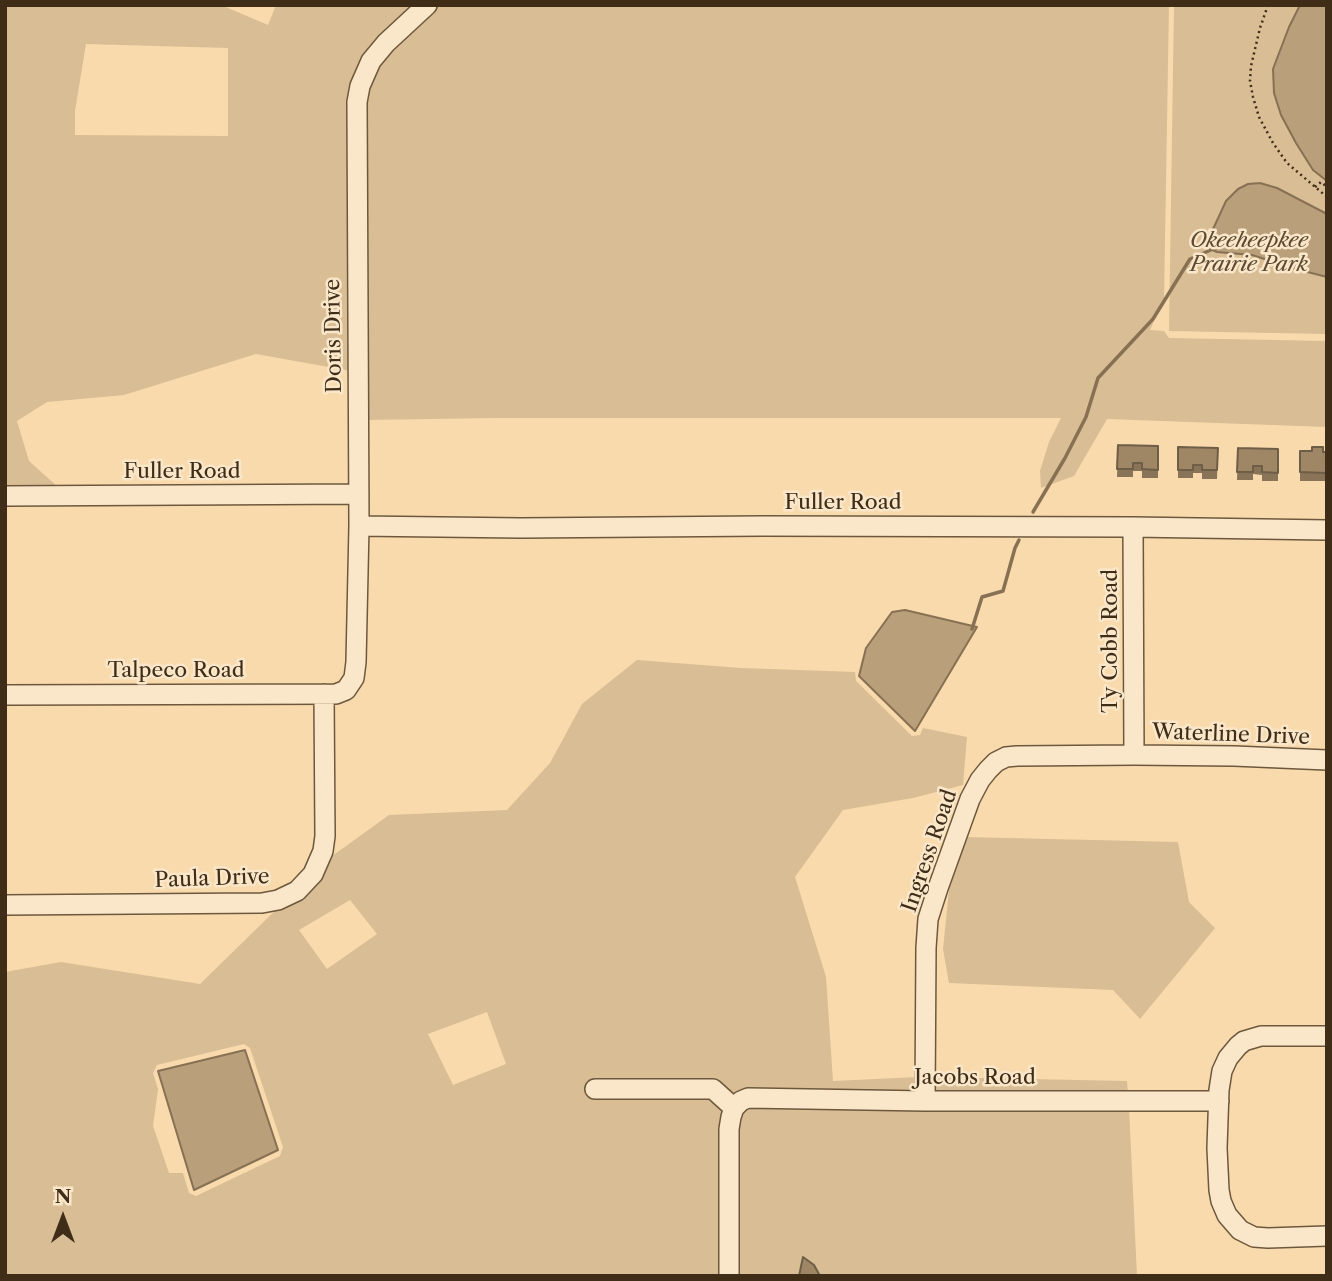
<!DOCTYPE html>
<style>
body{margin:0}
#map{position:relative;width:1332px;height:1281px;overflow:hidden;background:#f8daad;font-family:"Libre Caslon Text",serif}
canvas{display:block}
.frame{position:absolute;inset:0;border:7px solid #3f2d18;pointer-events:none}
.north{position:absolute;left:28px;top:1183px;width:70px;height:70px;-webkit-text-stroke:5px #fae7ca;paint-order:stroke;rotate:0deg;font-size:19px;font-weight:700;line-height:28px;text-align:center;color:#3f2d18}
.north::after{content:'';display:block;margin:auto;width:24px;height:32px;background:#3f2d18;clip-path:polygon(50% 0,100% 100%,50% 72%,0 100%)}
</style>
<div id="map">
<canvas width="1332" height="1281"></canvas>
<div class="frame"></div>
<div class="north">N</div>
</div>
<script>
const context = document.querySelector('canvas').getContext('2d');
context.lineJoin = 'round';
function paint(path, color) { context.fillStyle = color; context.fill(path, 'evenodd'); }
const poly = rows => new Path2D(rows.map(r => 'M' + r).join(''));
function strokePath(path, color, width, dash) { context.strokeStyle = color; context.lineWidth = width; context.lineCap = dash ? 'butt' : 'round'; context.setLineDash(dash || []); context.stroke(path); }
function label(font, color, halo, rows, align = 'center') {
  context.font = font + ' "Libre Caslon Text",serif'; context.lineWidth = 5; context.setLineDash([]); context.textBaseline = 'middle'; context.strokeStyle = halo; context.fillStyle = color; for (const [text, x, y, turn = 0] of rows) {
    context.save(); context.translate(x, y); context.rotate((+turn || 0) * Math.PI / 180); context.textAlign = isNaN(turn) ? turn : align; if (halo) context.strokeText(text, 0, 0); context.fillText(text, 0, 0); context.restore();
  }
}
const green = poly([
 [5,5,221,5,268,25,276,5,416,5,360,59,351,371,256,354,124,395,47,402,17,421,29,461,59,488,5,489],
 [86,44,228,48,228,136,75,135,75,111],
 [437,5,1169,5,1164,299,1150,330,1164,331,1169,338,1327,341,1327,427,1107,419,1074,476,1041,488,1040,471,1049,442,1061,418,497,418,364,420,364,103,371,74,390,48],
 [1174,5,1327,5,1327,334,1169,331],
 [637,660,741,668,855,672,856,681,912,736,920,735,923,728,967,737,963,785,913,798,843,810,795,877,826,977,833,1081,918,1077,913,1093,734,1098,589,1082,589,1097,711,1096,726,1110,722,1276,5,1276,5,972,61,962,200,984,328,859,389,815,507,810,550,763,582,704],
 [350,900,377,934,327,969,299,930],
 [487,1012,506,1064,453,1085,428,1034],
 [244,1044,250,1048,283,1147,280,1156,196,1196,189,1193,183,1173,169,1173,153,1126,158,1089,153,1073,157,1065],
 [964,837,1178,842,1189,902,1215,928,1140,1019,1113,990,949,983,943,949,951,871],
 [931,1077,1127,1081,1128,1093,931,1094],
 [744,1107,1129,1108,1137,1276,735,1276,735,1129]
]);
const water = poly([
 [1300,5,1327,5,1327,181,1313,170,1296,143,1281,115,1274,93,1273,69,1289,27,1300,5],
 [1260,183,1277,188,1327,214,1327,277,1292,268,1252,255,1217,252,1210,249,1208,240,1226,201,1238,189,1248,184,1260,183],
 [905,610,977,627,915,731,859,676,866,648,892,612,905,610],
 [245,1050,278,1150,194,1190,158,1071,245,1050]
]);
const stream = poly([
 [1033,512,1065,458,1086,417,1098,378,1153,319,1190,259,1213,249],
 [972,629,982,597,1003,591,1015,548,1019,540]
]);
const path = poly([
 [1268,5,1260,28,1251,66,1250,81,1253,97,1259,117,1273,143,1287,163,1327,197],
 [1315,187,1321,182,1327,187]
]);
const minor = poly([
 [5,496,359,494],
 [359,526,521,528,762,526,1133,527,1327,530],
 [1133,527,1134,755],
 [5,695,336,694,346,690,354,678,356,662,359,526,357,102,360,86,371,61,386,43,427,5],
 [5,905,262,903,278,900,297,891,313,874,323,851,325,836,324,694],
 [1327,1036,1261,1036,1244,1041,1238,1046,1228,1058,1222,1071,1219,1090,1217,1148,1219,1190,1221,1201,1227,1215,1240,1230,1254,1237,1268,1238,1327,1236],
 [595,1089,713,1089,734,1108],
 [925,1101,926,948,928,919,938,888,970,799,980,780,988,770,996,762,1006,757,1017,756,1134,755,1234,756,1327,760],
 [729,1276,729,1129,731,1117,734,1108,741,1101,748,1098,925,1101,1219,1101]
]);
const wall = poly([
 [1118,445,1158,446,1158,478,1142,478,1142,471,1133,471,1133,477,1117,477],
 [1178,447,1218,448,1217,479,1202,479,1202,473,1193,473,1193,478,1178,478],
 [1238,448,1278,449,1278,481,1262,481,1262,475,1253,474,1253,480,1237,480],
 [1300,451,1327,452,1327,481,1300,481]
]);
const building = poly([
 [1118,445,1158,446,1158,470,1142,469,1142,463,1133,463,1133,469,1117,469,1118,445],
 [1178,447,1218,448,1217,470,1202,470,1202,465,1193,465,1193,470,1178,470,1178,447],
 [1312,447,1323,447,1323,452,1327,452,1327,473,1300,472,1300,451,1312,451,1312,447],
 [1238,448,1278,449,1278,473,1262,472,1262,466,1253,466,1253,472,1237,472,1238,448],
 [803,1257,814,1265,820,1276,799,1276,803,1257]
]);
const parkNames = [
 ["Okeeheepkee",1249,241],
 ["Prairie Park",1249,265]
];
const streetNames = [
 ["Doris Drive",334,336,-91],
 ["Fuller Road",182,472],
 ["Fuller Road",843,503],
 ["Ty Cobb Road",1111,641,-90],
 ["Talpeco Road",176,671],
 ["Waterline Drive",1231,735,2],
 ["Ingress Road",930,851,-71],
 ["Paula Drive",212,879,-2],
 ["Jacobs Road",975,1078]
];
paint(green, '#d9bd94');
paint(water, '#b99f7a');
strokePath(water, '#887153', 2);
strokePath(stream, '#887153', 3.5);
strokePath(minor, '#6d583d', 22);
strokePath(path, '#3f2d18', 2.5, [2, 3.5]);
strokePath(minor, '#fae7ca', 19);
paint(wall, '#897457');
paint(building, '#9f8765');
strokePath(building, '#6f5e47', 2);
label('italic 21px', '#5e4a31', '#fae7ca', parkNames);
label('21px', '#3f2d18', '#fae7ca', streetNames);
</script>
